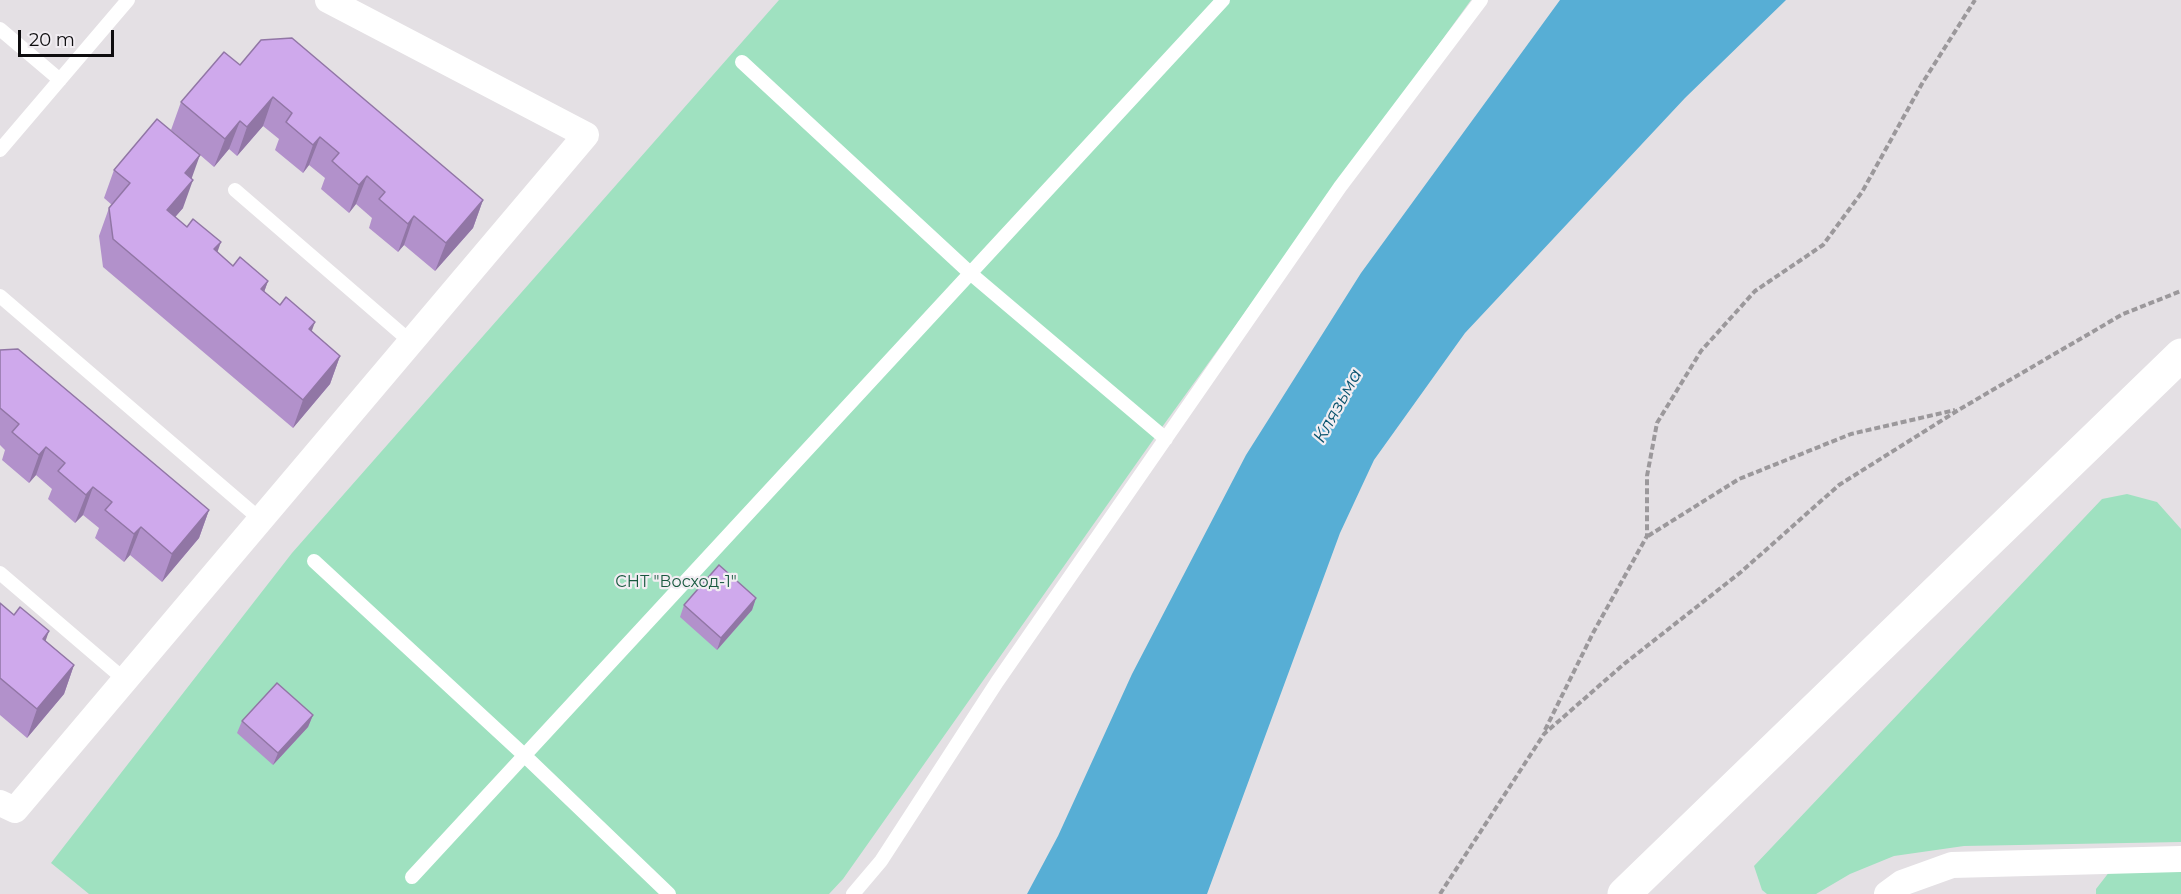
<!DOCTYPE html>
<meta charset="utf-8">
<style>
body{margin:0}
#map{position:relative;width:2181px;height:894px;overflow:hidden;background:#e4e0e4;font-family:Montserrat,sans-serif}
canvas{display:block}
.scale{position:absolute;left:18px;top:30px;width:96px;height:27px;box-sizing:border-box;border:3px solid #0e0d0f;border-top:0;padding-left:8px;font-size:18px;line-height:21px;white-space:nowrap;color:#0e0d0f;-webkit-text-stroke:4px #f1edf2;paint-order:stroke}
</style>
<div id="map">
<canvas width="2181" height="894"></canvas>
<div class="scale">20 m</div>
</div>
<script>
const context = document.querySelector('canvas').getContext('2d');
context.lineJoin = 'round';
function paint(path, color) { context.fillStyle = color; context.fill(path, 'evenodd'); }
const poly = rows => new Path2D(rows.map(r => 'M' + r).join(''));
function strokePath(path, color, width, dash) { context.strokeStyle = color; context.lineWidth = width; context.lineCap = dash ? 'butt' : 'round'; context.setLineDash(dash || []); context.stroke(path); }
function label(font, color, halo, rows, align = 'center') {
  context.font = font + ' Montserrat,sans-serif'; context.lineWidth = 4.5; context.setLineDash([]); context.textBaseline = 'middle'; context.strokeStyle = halo; context.fillStyle = color; for (const [text, x, y, turn = 0] of rows) {
    context.save(); context.translate(x, y); context.rotate((+turn || 0) * Math.PI / 180); context.textAlign = isNaN(turn) ? turn : align; if (halo) context.strokeText(text, 0, 0); context.fillText(text, 0, 0); context.restore();
  }
}
const green = poly([
 [779,0,1471,0,1165,423,843,879,829,894,89,894,51,863,292,553],
 [2127,494,2157,502,2181,529,2181,842,1964,846,1894,856,1850,874,1816,894,1767,894,1762,890,1754,866,2102,499],
 [2110,871,2181,871,2181,894,2096,894,2096,889]
]);
const water = poly([
 [1560,0,1786,0,1685,98,1465,333,1374,460,1340,533,1207,894,1027,894,1058,836,1132,674,1246,455,1361,273]
]);
const path = poly([
 [1648,536,1739,479,1851,434,1955,410],
 [1545,730,1593,633,1647,536,1647,476,1657,423,1701,351,1755,291,1823,245,1862,192,1923,82,1975,0],
 [1440,894,1544,734,1624,664,1741,572,1839,485,1960,409,2123,314,2181,291]
]);
const service = poly([
 [0,29,60,80],
 [742,62,970,273,1166,439],
 [0,150,128,0],
 [235,190,411,342],
 [0,296,261,520],
 [314,561,524,755,669,894],
 [0,573,125,680],
 [412,877,1223,0],
 [853,894,881,861,997,682,1340,187,1481,0]
]);
const minor = poly([
 [0,803,15,810,586,135,328,0],
 [1887,894,1902,883,1952,865,2181,859]
]);
const tertiary = poly([
 [1624,894,2181,355]
]);
const wall = poly([
 [240,65,483,200,473,228,435,271,404,245,398,252,369,228,372,218,356,204,349,213,321,189,325,178,309,165,303,173,275,150,279,139,263,126,237,156,229,149,214,167,171,130,181,102],
 [114,170,183,208,175,217,233,266,268,281,264,292,340,356,330,384,293,428,103,267,99,236,109,208,112,205,104,198],
 [0,350,209,510,199,538,162,582,130,555,124,562,95,538,99,528,83,515,75,523,48,499,52,489,36,475,29,483,2,460,5,450,0,445],
 [756,598,752,610,717,650,680,617,684,605],
 [0,603,74,665,64,694,27,738,0,715],
 [313,715,308,727,273,765,237,733,242,721]
]);
const shadedWall = poly([
 [273,97,263,126,237,156,247,127],
 [240,121,229,149,214,167,225,139],
 [320,137,309,165,303,173,313,145],
 [200,155,190,183,193,180,183,208,157,238,167,210,185,173],
 [367,176,356,204,349,213,359,185],
 [483,200,473,228,435,271,446,243],
 [414,216,404,245,398,252,408,224],
 [221,242,211,270,214,249],
 [268,281,258,309,261,289],
 [315,322,305,350,309,329],
 [340,356,330,384,293,428,303,400],
 [46,447,36,475,29,483,39,455],
 [93,487,83,515,75,523,86,495],
 [209,510,199,538,162,582,172,554],
 [141,527,130,555,124,562,134,534],
 [756,598,752,610,717,650,721,638],
 [49,631,39,660,43,639],
 [74,665,64,694,27,738,37,709],
 [313,715,308,727,273,765,278,753]
]);
const building = poly([
 [292,38,483,200,446,243,414,216,408,224,379,199,385,192,367,176,359,185,332,161,339,153,320,137,313,145,286,122,292,113,273,97,247,127,240,121,225,139,181,102,224,52,240,65,261,40,292,38],
 [157,119,200,155,185,173,193,180,167,210,187,227,193,219,221,242,214,249,233,266,240,257,268,281,261,289,280,305,286,297,315,322,309,329,340,356,303,400,113,239,109,208,130,183,114,170,157,119],
 [18,349,209,510,172,554,141,527,134,534,105,510,112,502,93,487,86,495,58,471,65,463,46,447,39,455,12,432,19,424,0,408,0,350,18,349],
 [719,565,756,598,721,638,684,605,719,565],
 [0,603,14,615,20,607,49,631,43,639,74,665,37,709,0,678,0,603],
 [277,683,313,715,278,753,242,721,277,683]
]);
const parkNames = [
 ["СНТ \"Восход-1\"",676,582]
];
const waterNames = [
 ["Клязьма",1338,406,-61]
];
paint(green, '#9fe1c0');
paint(water, '#57aed5');
strokePath(path, '#9b989b', 4, [6, 3]);
strokePath(service, '#fff', 14);
strokePath(minor, '#fff', 26);
strokePath(tertiary, '#fff', 33);
paint(wall, '#b291cb');
paint(shadedWall, '#9176a5');
paint(building, '#cfa9ec');
strokePath(building, '#9176a5', 1.5);
label('16px', '#18593f', '#f1edf2', parkNames);
label('italic 18px', '#0a536e', '#f1edf2', waterNames);
</script>
